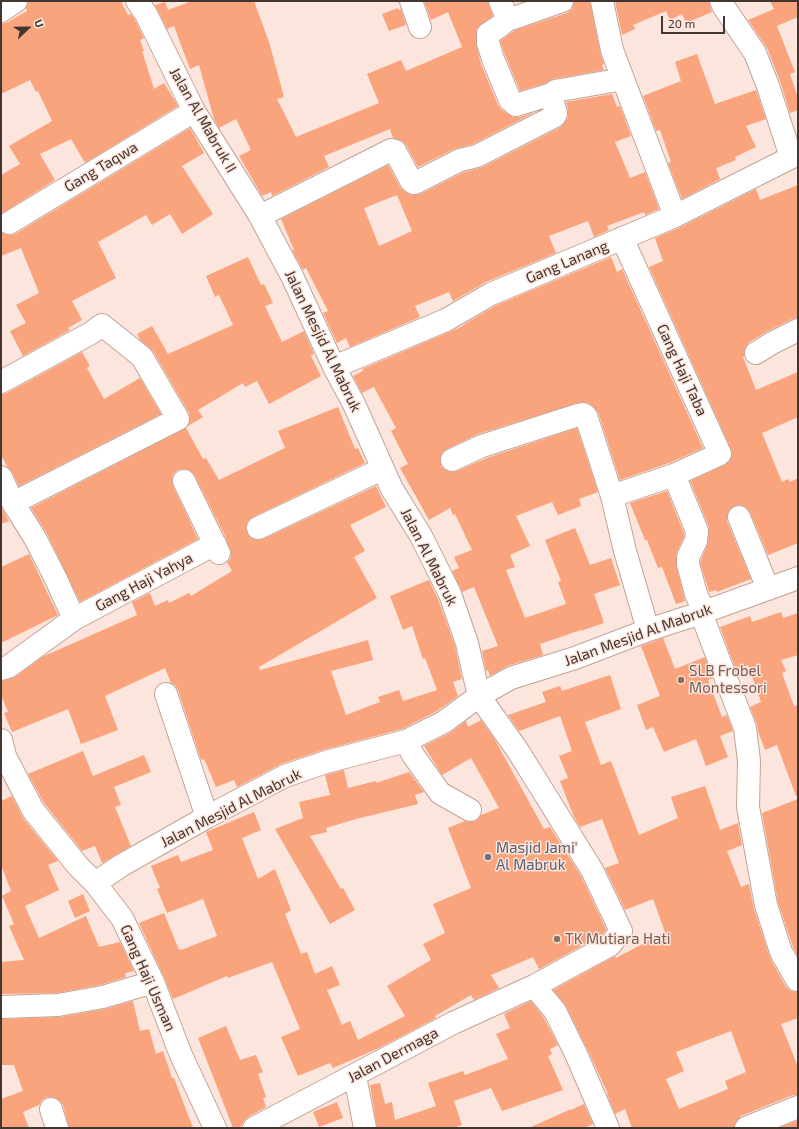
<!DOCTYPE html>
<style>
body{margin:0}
#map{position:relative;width:799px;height:1129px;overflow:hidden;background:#fbe5dc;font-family:"Exo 2",sans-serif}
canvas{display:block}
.frame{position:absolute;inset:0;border:2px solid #43352f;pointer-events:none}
.north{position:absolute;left:8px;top:8px;width:40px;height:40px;-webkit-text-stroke:3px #fbe5dc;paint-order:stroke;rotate:68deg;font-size:11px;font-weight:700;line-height:16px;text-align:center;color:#43352f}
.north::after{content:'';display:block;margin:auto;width:14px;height:18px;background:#43352f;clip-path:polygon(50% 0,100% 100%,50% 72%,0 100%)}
.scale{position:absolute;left:661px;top:16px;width:64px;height:18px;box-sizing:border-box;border:2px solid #43352f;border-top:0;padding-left:5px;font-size:12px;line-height:14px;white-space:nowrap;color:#43352f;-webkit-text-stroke:3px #fbe5dc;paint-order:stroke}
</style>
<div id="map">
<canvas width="799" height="1129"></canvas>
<div class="frame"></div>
<div class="north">U</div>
<div class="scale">20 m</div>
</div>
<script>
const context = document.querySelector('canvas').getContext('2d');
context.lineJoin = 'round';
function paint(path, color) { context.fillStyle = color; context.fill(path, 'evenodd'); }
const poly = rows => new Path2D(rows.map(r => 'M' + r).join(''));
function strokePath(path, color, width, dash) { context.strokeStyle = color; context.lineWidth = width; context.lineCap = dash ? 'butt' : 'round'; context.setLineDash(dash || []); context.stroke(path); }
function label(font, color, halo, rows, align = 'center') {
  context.font = font + ' "Exo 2",sans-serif'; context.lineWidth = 3; context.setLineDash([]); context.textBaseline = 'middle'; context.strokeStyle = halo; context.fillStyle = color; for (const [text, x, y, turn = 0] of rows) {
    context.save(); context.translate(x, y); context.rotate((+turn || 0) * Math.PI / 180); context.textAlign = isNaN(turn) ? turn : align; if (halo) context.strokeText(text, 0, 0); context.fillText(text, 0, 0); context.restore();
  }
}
const building = poly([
 [28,1,121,1,128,15,131,14,135,20,144,38,140,40,144,51,142,51,154,89,164,83,178,106,85,163,71,139,40,154,55,180,1,214,1,175,20,164,9,146,52,121,38,91,36,92,30,80,1,94,1,24,8,22,27,11,26,8],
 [192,1,254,1,269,42,284,97,277,99,296,137,379,103,367,74,401,60,406,71,462,47,448,12,431,20,424,1,488,1,493,16,477,28,476,34,476,43,481,64,498,105,502,110,513,117,520,117,535,112,473,144,454,149,418,167,406,145,402,141,393,138,390,129,324,156,329,167,272,196,271,192,262,196,239,156,251,150,236,119,219,128,214,119,199,65,190,69,174,26,167,29,155,5,165,2,168,10],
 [574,1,590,1,600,52,604,64,602,65,604,70,553,79,546,83,520,91,505,55,500,41,515,30,567,13,572,9],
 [615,1,709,1,712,12,686,23,682,14,670,20,666,11,633,25,635,29,622,35],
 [770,1,798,1,798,17,777,26,795,72,790,74,798,98,798,110,790,113,780,81,767,48,748,20,774,9],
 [398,8,399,10,401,9,406,25,389,31,382,14],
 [697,54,715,104,756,90,766,119,746,126,756,147,735,157,736,160,716,168,720,179,682,199,668,163,671,162,660,130,656,131,643,96,681,81,675,62],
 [612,94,617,107,620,106,631,136,615,142,630,178,645,172,659,209,645,215,644,212,607,226,609,230,594,237,588,221,549,236,556,253,486,282,453,301,449,292,415,306,420,317,350,347,346,338,337,343,323,313,328,311,306,268,303,270,292,250,294,250,281,219,388,165,400,187,404,191,412,195,421,194,464,172,483,167,561,127,568,117,568,109,566,102],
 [397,195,412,231,379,246,364,208],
 [190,128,204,153,182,166,213,214,182,234,170,214,152,225,146,215,98,242,116,278,72,301,82,320,68,328,70,330,23,356,10,331,26,323,16,305,39,293,21,248,1,256,1,232,9,235,15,234],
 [798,185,798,318,792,319,766,332,749,342,745,348,744,353,744,356,743,357,756,390,798,372,798,417,762,433,782,482,788,479,790,482,798,478,798,543,768,555,750,512,746,507,741,505,734,506,729,510,727,516,727,521,751,579,717,592,716,590,709,592,700,562,708,543,709,527,690,481,725,465,730,461,732,455,731,449,649,267,663,261,655,238,681,227,756,189,760,200],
 [248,257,261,285,264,284,273,303,265,306,282,342,304,331,314,354,311,356,321,376,269,404,257,381,245,387,243,383,198,410,203,417,188,426,190,420,189,413,153,351,140,340,137,334,152,326,168,354,233,325,219,295,215,297,206,276],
 [611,257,617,272,622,269,703,448,669,463,620,480,598,412,590,404,581,402,478,434,447,449,442,453,440,459,441,466,445,470,451,472,457,471,487,458,577,428,598,492,579,499,581,506,558,515,552,502,516,516,530,546,510,555,515,567,506,570,525,618,566,604,558,582,561,581,545,540,575,528,590,565,611,558,620,585,594,594,604,623,581,631,581,630,540,644,543,655,507,666,490,676,488,670,486,671,482,651,498,646,474,587,462,592,452,571,459,568,454,557,472,550,455,514,453,515,450,508,429,520,400,468,408,464,391,431,396,428,374,387,362,393,353,376,363,371,362,369,463,326,463,325,497,305],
 [82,352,90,366,87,368,104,399,140,378,161,414,19,486,12,472,7,466,1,455,1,394,7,393],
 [338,407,355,449,358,448,365,463,253,517,248,521,246,527,247,533,251,538,257,540,263,539,376,486,386,507,350,525,365,551,354,557,377,598,259,667,260,670,368,640,373,660,331,671,346,715,380,702,378,697,399,690,403,701,437,690,425,658,423,659,412,626,403,630,390,596,429,580,438,599,455,646,462,679,453,682,458,696,437,711,402,729,323,750,281,764,237,787,234,780,216,787,204,759,201,760,178,690,175,685,171,683,165,668,105,696,118,730,81,744,68,709,12,732,4,713,8,712,1,695,1,681,15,677,42,657,137,615,132,602,150,593,155,606,168,600,169,603,189,593,191,596,232,571,227,562,230,560,231,554,226,538,195,476,191,471,185,469,178,470,173,474,172,480,173,486,198,539,80,602,46,532,31,508,186,428,203,459,206,458,219,480,285,448,278,431],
 [667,491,684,533,684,537,677,552,676,564,685,601,676,604,662,567,658,568,647,540,645,540,630,503],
 [1,507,9,521,1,524],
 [29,554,58,615,1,643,1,567],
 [781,612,783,618,798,613,798,655,781,660,786,671,782,673,794,706,798,705,798,796,796,796,777,745,765,750,758,731,757,724,750,707,761,702,748,665,736,670,720,627,750,616,752,622],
 [663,638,675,669,705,657,713,678,708,680,722,717,727,715,733,731,720,736,728,757,706,766,696,739,664,752,653,727,646,730,637,705,660,696,641,646],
 [610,675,621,709,585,722,601,765,611,761,639,835,678,818,671,797,705,786,720,830,738,823,742,845,727,851,741,887,749,884,754,909,770,958,786,987,791,991,798,992,798,1018,781,1024,798,1067,798,1095,793,1095,741,1116,736,1121,734,1128,632,1128,625,1109,615,1114,607,1094,608,1094,590,1055,566,1006,553,990,615,956,616,958,665,932,653,899,625,910,605,868,619,863,602,819,580,827,574,817,560,781,568,778,559,756,572,751,560,716,519,731,508,715,546,702,542,692,560,686,562,691],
 [731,1031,746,1072,725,1081,728,1089,679,1109,666,1079,684,1071,676,1052],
 [481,720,495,740,544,829,550,827,581,876,605,927,606,930,602,935,539,969,533,957,491,975,499,988,474,1000,471,995,435,1016,436,1018,379,1048,333,1068,330,1063,298,1076,281,1037,300,1029,272,962,228,978,227,976,173,999,164,977,139,923,164,913,179,950,181,949,181,950,217,936,203,899,167,913,157,889,160,888,151,866,178,855,181,862,213,850,206,832,254,812,261,830,242,838,258,879,275,869,291,910,285,914,301,954,307,952,315,974,332,966,340,985,327,990,342,1025,350,1021,358,1040,405,1016,387,986,431,960,423,944,445,933,433,904,471,888,448,828,465,821,470,822,476,821,481,815,499,808,471,758,442,775,424,746,450,733,466,721,468,727],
 [83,751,93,776,144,755,151,772,114,787,121,805,115,807,131,846,102,863,95,846,82,851,44,803,28,774],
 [344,770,348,788,376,781,376,783,409,772,424,792,415,795,418,804,356,819,326,828,327,832,310,836,341,889,343,888,355,910,330,924,275,829,303,818,299,802,330,795,325,775],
 [12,796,23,818,58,861,48,865,59,890,25,906,39,938,86,916,99,947,120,942,134,971,125,973,126,977,100,985,57,993,1,994,1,962,24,960,9,926,14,924,2,896,11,891,1,865,1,801],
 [798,799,798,957,793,947,778,902,762,813],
 [83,894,90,911,75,918,68,901],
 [133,1001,140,1031,149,1029,156,1054,163,1051,172,1078,174,1078,193,1128,69,1128,63,1105,59,1100,53,1097,47,1097,42,1100,39,1105,23,1112,29,1128,1,1128,1,1099,23,1091,14,1065,1,1065,1,1019,60,1017,105,1009],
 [531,1001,544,1018,558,1045,550,1049,552,1054,548,1056,563,1090,502,1111,491,1088,454,1101,462,1125,453,1128,377,1128,370,1085,380,1083,385,1104,392,1102,395,1120,436,1106,428,1083,463,1071,465,1075,508,1059,496,1034,510,1028,504,1014],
 [226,1026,240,1060,256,1055,263,1072,258,1074,266,1097,263,1098,266,1107,248,1117,244,1121,240,1128,233,1128,198,1038],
 [337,1102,343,1118,319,1127,313,1112],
 [584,1104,593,1124,584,1128,529,1128,571,1109,571,1110],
 [798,1120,798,1128,779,1128]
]);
const minor = poly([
 [137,1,146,14,194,111,260,216,292,276,334,367,354,404,392,489,421,536,450,594,467,643,479,696,518,751,592,870,621,931,610,945,534,986,453,1023,254,1128],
 [411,1,420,27],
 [500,1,505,13,509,17,514,18,562,1],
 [602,1,612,50,675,216],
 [721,1,724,7,755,53,768,86,791,157],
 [1,11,16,1],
 [511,17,500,26,488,34,488,43,493,59,510,100,516,105,552,94],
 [260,216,391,150,395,151,411,181,414,183,417,182,460,160,477,156,555,116,556,113,551,96,555,91,623,79],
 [9,223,194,111],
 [756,353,772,343,798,330],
 [334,367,446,320,491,294,675,216,798,154],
 [1,382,91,333,102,325,142,357,178,419,13,503],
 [452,460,482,446,578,415,583,414,586,416,612,496,625,551,648,630],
 [674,475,697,531,696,541,688,557,688,564,696,594,704,611],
 [1,477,13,503,35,538,56,579,74,619],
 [184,481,219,553],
 [612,496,674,475,720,454,622,238],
 [739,517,768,589],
 [258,528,382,469],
 [701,613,745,728,749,761,748,807,766,905,781,952,797,980],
 [1,669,8,667,74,619,215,544],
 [166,694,207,817],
 [1,740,5,756,33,810,78,866,95,883,122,918,153,982,181,1055,215,1128],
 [406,741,413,755,440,793,470,810],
 [95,883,122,865,207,817,285,776,326,762,406,741,444,722,479,696,511,678,575,658,648,630,701,613,798,578],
 [534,986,555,1011,576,1054,608,1128],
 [1,1007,58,1005,103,997,153,982],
 [355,1076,365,1128],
 [51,1109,57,1128],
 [746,1128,798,1107]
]);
const markers = [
 [681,680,4,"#8d6e63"],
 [488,857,4,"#6b7280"],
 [557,939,4,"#8d6e63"]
];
const streetNames = [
 ["Jalan Al Mabruk II",203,120,60],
 ["Gang Taqwa",101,167,-31],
 ["Gang Lanang",567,262,-23],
 ["Jalan Mesjid Al Mabruk",323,341,64],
 ["Gang Haji Taba",682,370,65],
 ["Jalan Al Mabruk",429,557,63],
 ["Gang Haji Yahya",144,582,-28],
 ["Jalan Mesjid Al Mabruk",638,635,-20],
 ["Jalan Mesjid Al Mabruk",231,808,-27],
 ["Gang Haji Usman",148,978,66],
 ["Jalan Dermaga",393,1055,-28]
];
const educationNames = [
 ["SLB Frobel",689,671],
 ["Montessori",689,688],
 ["TK Mutiara Hati",565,939]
];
const worshipNames = [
 ["Masjid Jami'",496,848],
 ["Al Mabruk",496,865]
];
paint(building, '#f9a47d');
strokePath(minor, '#c5a395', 24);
strokePath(minor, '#fff', 22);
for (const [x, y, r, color] of markers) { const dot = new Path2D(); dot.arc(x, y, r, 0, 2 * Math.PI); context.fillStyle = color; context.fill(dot); strokePath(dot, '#fbe5dc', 1.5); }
label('15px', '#43352f', '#fbe5dc', streetNames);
label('15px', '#785e54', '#fbe5dc', educationNames, 'left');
label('15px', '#5b616d', '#fbe5dc', worshipNames, 'left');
</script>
